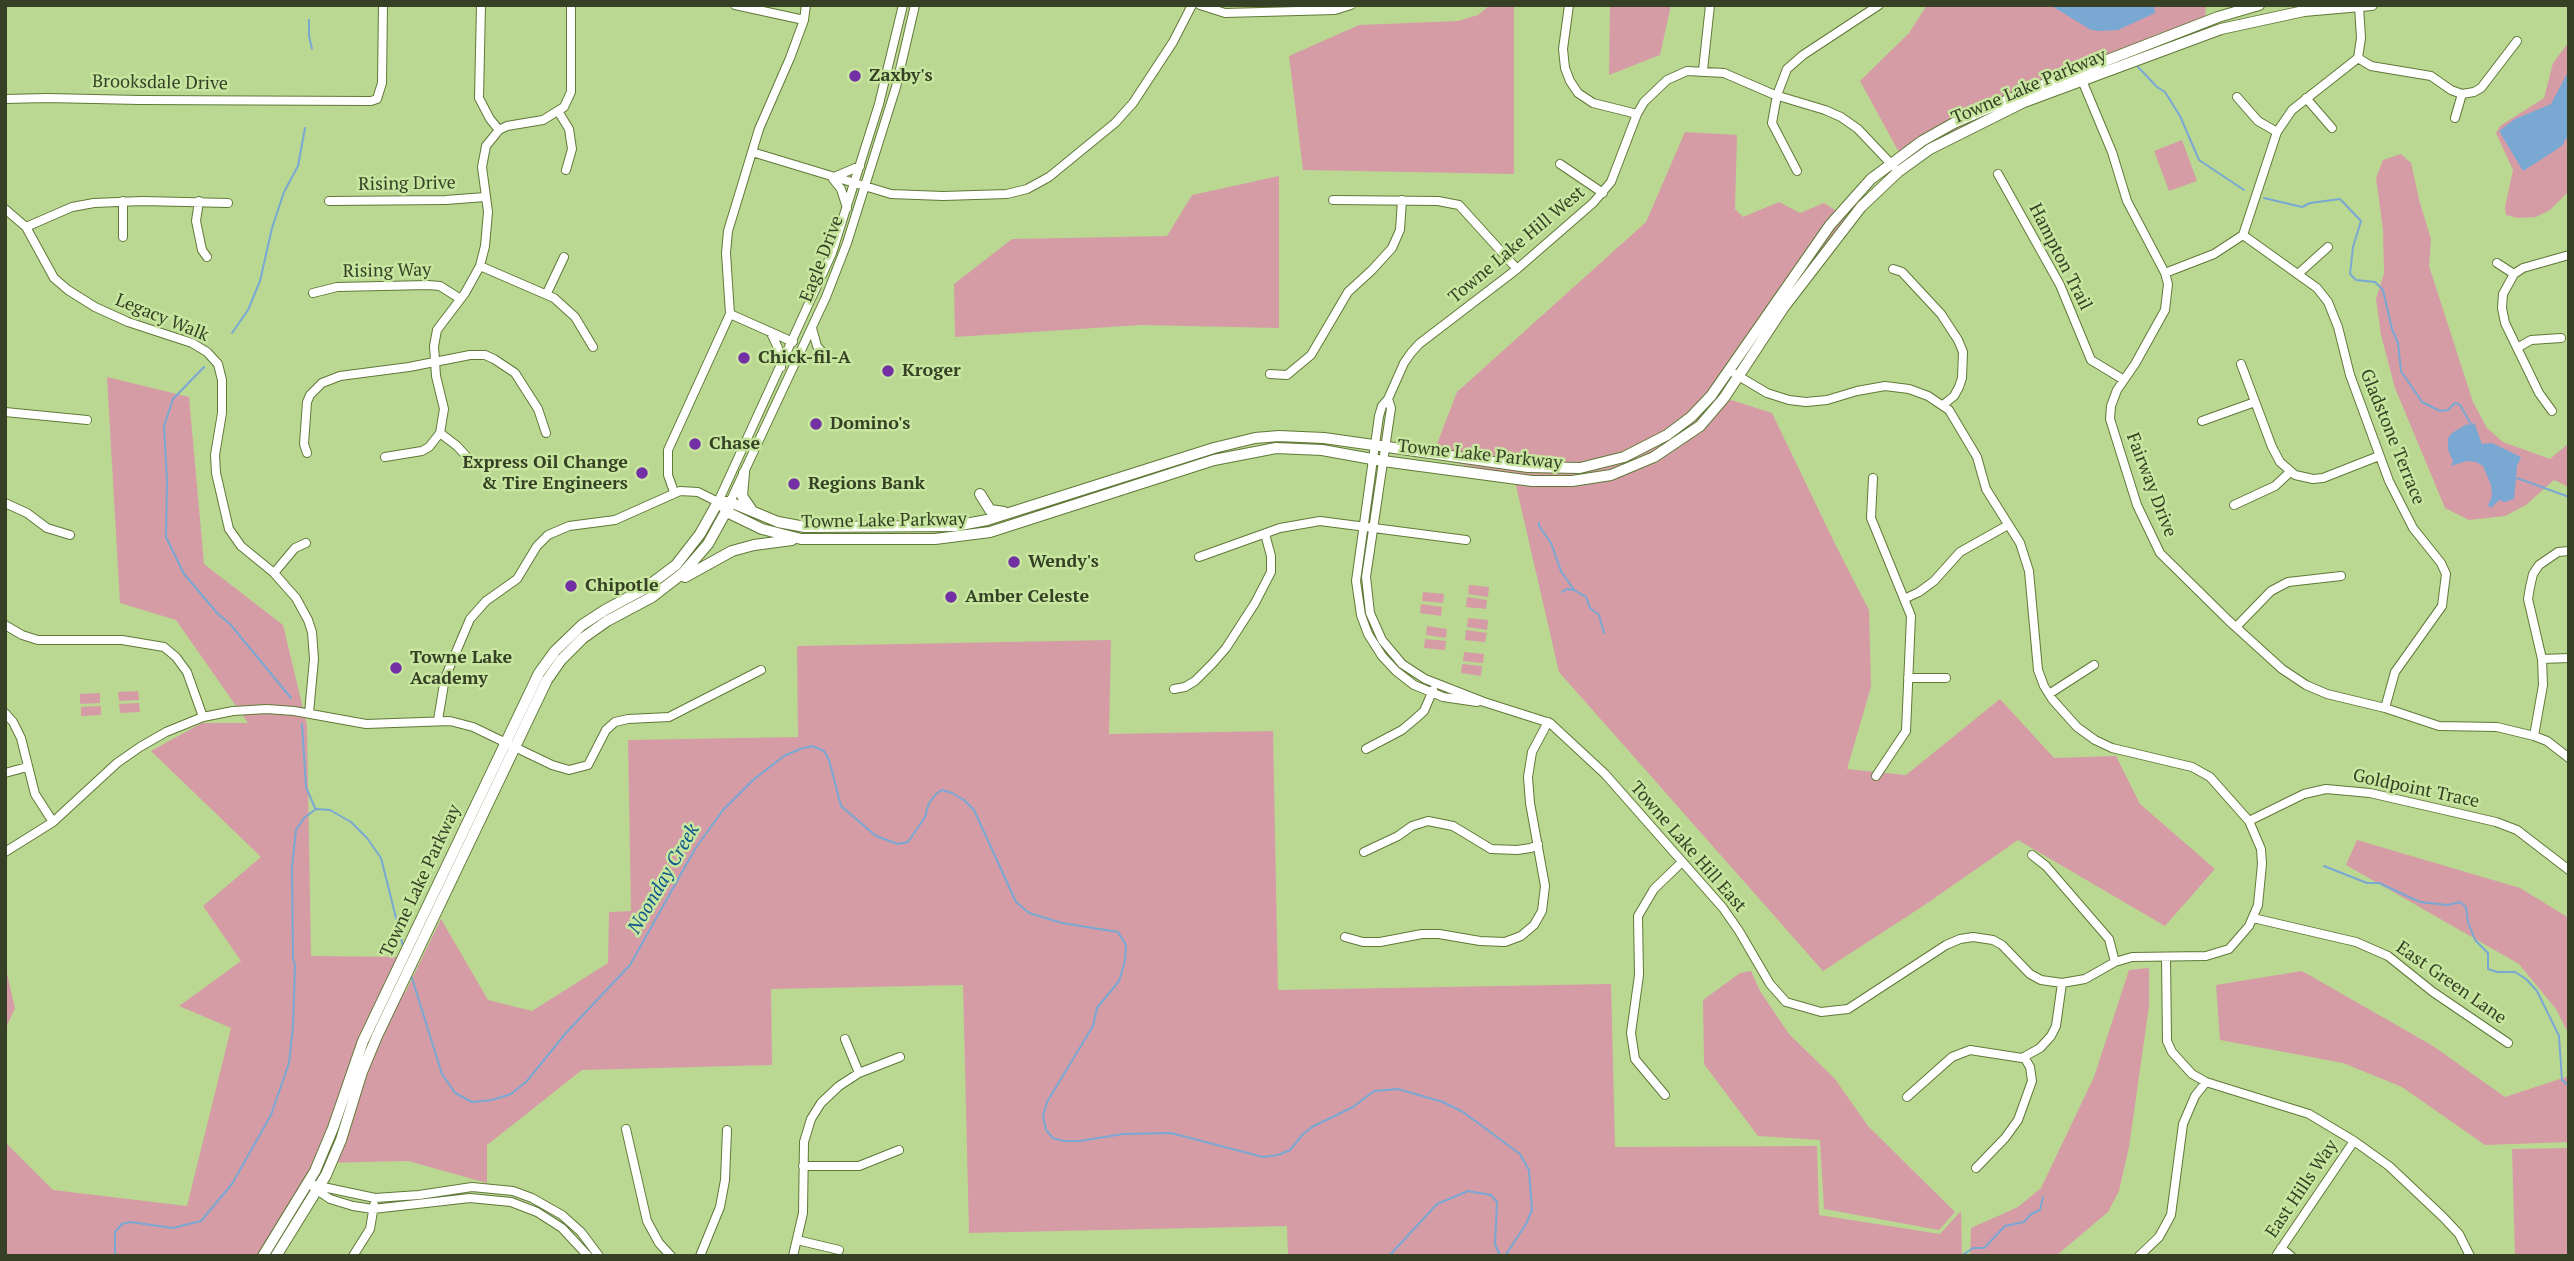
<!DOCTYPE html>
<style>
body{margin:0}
#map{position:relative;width:2574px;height:1261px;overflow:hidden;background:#bbd893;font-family:"PT Serif",serif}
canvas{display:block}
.frame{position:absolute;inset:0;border:7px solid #354024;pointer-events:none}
</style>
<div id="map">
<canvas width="2574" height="1261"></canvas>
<div class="frame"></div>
</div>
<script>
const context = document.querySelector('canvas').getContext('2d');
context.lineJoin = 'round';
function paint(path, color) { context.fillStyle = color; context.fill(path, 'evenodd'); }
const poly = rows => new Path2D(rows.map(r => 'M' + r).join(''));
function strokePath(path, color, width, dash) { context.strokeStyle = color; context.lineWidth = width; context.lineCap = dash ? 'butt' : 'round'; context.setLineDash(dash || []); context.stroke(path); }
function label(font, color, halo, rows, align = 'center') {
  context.font = font + ' "PT Serif",serif'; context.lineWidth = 5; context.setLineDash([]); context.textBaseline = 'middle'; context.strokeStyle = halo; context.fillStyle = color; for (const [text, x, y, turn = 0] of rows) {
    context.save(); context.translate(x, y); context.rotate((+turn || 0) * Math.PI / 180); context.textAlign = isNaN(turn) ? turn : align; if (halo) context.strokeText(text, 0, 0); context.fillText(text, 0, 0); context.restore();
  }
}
const green = poly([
 [1490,5,1514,5,1514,174,1303,170,1289,56,1359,25,1458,21,1478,15],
 [1610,5,1671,5,1660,55,1609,75],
 [1927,5,2206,5,2203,40,2009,111,1906,165,1860,81,1909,33],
 [2569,42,2569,191,2550,210,2536,217,2518,218,2506,215,2505,207,2513,170,2496,133,2500,126,2544,98,2553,63],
 [1685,132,1737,135,1735,209,1743,217,1779,202,1800,213,1824,203,1853,221,1753,353,1725,398,1772,413,1837,548,1869,610,1871,687,1847,769,1906,775,2000,699,2054,758,2116,756,2140,804,2215,869,2165,926,2018,840,1923,906,1823,971,1559,672,1514,477,1432,457,1457,392,1646,222],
 [2182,140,2197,181,2169,191,2154,151],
 [2401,154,2411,163,2420,203,2431,239,2429,266,2473,402,2487,428,2503,442,2550,459,2569,443,2569,487,2554,480,2526,505,2505,516,2469,520,2445,508,2395,388,2381,335,2376,299,2384,273,2383,229,2376,178,2383,160],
 [1279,176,1279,328,1141,325,955,337,954,284,1012,239,1167,236,1192,195],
 [107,377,189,397,204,564,283,625,307,725,311,956,404,957,405,993,441,919,488,1000,532,1011,608,963,609,912,631,911,628,740,798,737,797,646,1111,640,1109,734,1273,731,1278,990,1611,984,1615,1147,1817,1146,1819,1215,1940,1234,1961,1211,1962,1256,1288,1256,1287,1226,969,1233,963,985,771,989,772,1065,582,1070,487,1145,487,1183,408,1161,320,1163,262,1256,5,1256,5,1142,53,1190,187,1206,231,1028,179,1006,241,961,203,906,261,857,151,751,202,723,248,723,176,620,120,603],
 [1469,585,1489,587,1488,597,1468,594],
 [1423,592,1444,594,1443,603,1422,601],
 [1467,597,1487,600,1486,609,1466,607],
 [1421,604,1442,607,1441,616,1420,613],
 [1468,618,1488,620,1487,630,1467,627],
 [1427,626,1447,629,1446,638,1426,635],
 [1466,630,1487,633,1485,642,1465,640],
 [1425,639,1446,641,1445,650,1424,648],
 [1464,652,1484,654,1483,663,1463,661],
 [1462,664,1482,666,1481,676,1461,673],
 [138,691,139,700,119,701,118,692],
 [100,693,100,703,80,704,80,694],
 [139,703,140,712,120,713,119,704],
 [101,706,101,715,81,716,81,707],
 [2357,840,2520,888,2569,918,2569,1035,2556,1009,2519,964,2346,865],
 [5,965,15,1008,5,1030],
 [2149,968,2149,1006,2129,1147,2119,1191,2108,1212,2056,1256,1970,1256,1971,1228,2018,1207,2041,1188,2094,1077,2129,970],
 [1751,971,1760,991,1789,1034,1835,1079,1868,1126,1955,1212,1939,1230,1824,1209,1820,1140,1758,1136,1704,1064,1703,1000,1740,973],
 [2302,971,2433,1046,2505,1097,2569,1076,2569,1142,2485,1145,2402,1087,2343,1063,2220,1040,2216,985],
 [2569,1148,2569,1256,2515,1256,2512,1149]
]);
const water = poly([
 [2050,5,2154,5,2155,13,2118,30,2101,31,2091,30],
 [2569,70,2569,136,2564,141,2564,144,2553,152,2523,171,2499,131,2515,119,2551,104],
 [2474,422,2482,444,2492,443,2521,457,2517,466,2514,499,2505,502,2499,500,2491,508,2488,505,2492,496,2491,485,2483,466,2476,462,2467,461,2451,466,2453,461,2448,450,2448,438,2452,433,2467,424,2472,426]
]);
const stream = poly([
 [309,20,309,36,312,49],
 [2138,67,2157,87,2165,92,2180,116,2199,160,2244,190],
 [2264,198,2302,207,2310,203,2340,199,2361,221,2353,247,2350,274,2356,280,2375,282,2383,290,2392,329,2398,343,2401,371,2422,402,2440,411,2448,410,2455,403,2460,405,2472,426],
 [232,333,248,310,260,281,272,228,284,192,298,166,305,128],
 [204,367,173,399,164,426,167,481,166,537,184,574,218,614,230,624,291,698],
 [2517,478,2569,497],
 [1539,523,1539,526,1551,543,1561,571,1574,590],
 [1562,592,1567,589,1574,590,1586,597,1590,608,1599,615,1604,633],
 [302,724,306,787,315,808],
 [2324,866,2367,883,2379,883,2420,902,2448,905,2460,902,2466,907,2468,922,2475,940,2488,953,2488,969,2497,972,2515,972,2526,979,2537,991,2559,1036,2562,1080,2569,1086],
 [411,975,442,1074,455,1093,472,1102,492,1100,511,1094,527,1081,565,1034,630,965,695,849,723,810,753,780,784,756,800,749,812,746,824,751,829,760,841,806,876,836,898,844,908,842,925,817,929,803,936,794,942,790,952,793,964,800,974,810,1016,902,1029,913,1062,923,1118,932,1126,945,1125,961,1119,981,1097,1008,1093,1026,1047,1102,1043,1116,1046,1130,1053,1138,1063,1141,1080,1141,1123,1134,1171,1133,1263,1157,1278,1155,1290,1150,1303,1134,1312,1127,1353,1107,1374,1091,1398,1089,1443,1102,1463,1112,1520,1154,1529,1170,1532,1210,1526,1224,1505,1256],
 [115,1256,115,1232,122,1224,130,1222,173,1228,201,1221,232,1184,271,1115,289,1063,293,1026,295,965,293,959,292,867,296,830,304,818,316,809,330,810,351,822,367,838,381,858,403,946],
 [1389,1256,1437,1204,1468,1191,1491,1195,1497,1202,1495,1244,1500,1256],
 [1961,1256,1973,1248,1984,1248,2005,1226,2024,1222,2031,1214,2040,1210,2043,1197]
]);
const minor = poly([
 [481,5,479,98,490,119,499,130],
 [735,5,804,20],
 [1200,5,1225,13,1335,10,1351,5],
 [1569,5,1563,49,1565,68,1570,81,1578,93,1593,103,1637,114],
 [2358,58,2371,66,2431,76,2451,90,2462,94,2474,92,2481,88,2517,41],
 [1703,70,1710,5],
 [2081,78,2112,152,2127,201,2165,273,2168,284,2165,310,2135,364,2117,390,2111,406,2110,419,2137,505,2160,553,2228,620,2282,669,2306,685,2327,694,2385,708,2439,726,2497,727,2534,736,2547,741,2569,758],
 [2237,97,2258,121,2277,132],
 [2306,98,2332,128],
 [5,99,47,98,140,100,371,101,377,99,382,83,383,5],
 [558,111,569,129,572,149,566,170],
 [2455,118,2462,94],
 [752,152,891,194,943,196,1007,194,1027,189,1049,177,1115,123,1133,103,1173,42,1192,5],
 [1560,164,1603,193],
 [1797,171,1772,123,1777,95,1787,69,1803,55,1879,5],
 [1998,174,2060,285,2091,360,2124,380],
 [834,177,860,166],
 [833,179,841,189,847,208],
 [1333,200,1438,201,1459,205,1517,269],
 [123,201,123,237],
 [199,201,196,221,202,250,207,257],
 [329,201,446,200,485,197],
 [5,209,26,227,54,278,68,290,95,307,128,322,192,343,207,352,218,364,222,380,222,413,215,455,216,473,229,529,241,546,274,573,296,598,308,620,312,632,314,659,309,713],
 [26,227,72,207,94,203,142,201,228,203],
 [2243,235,2317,288,2328,302,2338,327,2350,375,2389,481,2413,528,2441,563,2446,574,2442,606,2395,672,2385,708],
 [2497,263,2514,274],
 [480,266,554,298,575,317,593,347],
 [1893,269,1902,272,1941,314,1958,340,1963,352,1962,378,1959,387,1954,396,1943,405],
 [2165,273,2214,254,2243,235,2277,132,2292,110,2358,58,2361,38,2359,6],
 [2298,274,2328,247],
 [313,293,337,287,428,285,440,286,459,298],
 [547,293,564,257],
 [730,314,793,342],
 [812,328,817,346,827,358],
 [771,333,778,348,781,367],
 [2517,348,2531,340,2561,338],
 [2241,364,2272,447,2280,462,2295,475,2313,479,2323,478,2379,456],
 [1270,374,1287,375,1311,355,1348,292,1372,270,1392,248,1400,230,1402,200],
 [1388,399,1391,408,1366,577,1370,613,1382,640,1402,664,1425,679,1484,702,1550,723,1605,774,1723,908,1739,931,1770,984,1786,1002,1821,1012,1848,1009,1946,945,1960,939,1973,937,1993,940,2002,945,2030,974,2041,980,2062,983,2085,979,2115,962,2132,957,2206,956,2229,949,2249,926,2258,905,2262,864,2261,849,2249,821,2210,777,2192,767,2112,748,2095,740,2077,727,2052,699,2044,686,2038,670,2029,571,2020,543,1986,489,1977,457,1949,410,1928,396,1909,389,1885,386,1857,391,1827,400,1806,402,1789,400,1767,393,1735,374],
 [2552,411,2539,393,2505,323,2502,308,2503,294,2514,274,2523,268,2569,255],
 [5,412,87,420],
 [2202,421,2255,402],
 [440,433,457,446,467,457],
 [307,453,304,444,307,402,310,395,322,383,340,376,409,367,470,355,485,355,494,359,515,373,538,409,546,433],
 [385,457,422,451,429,447,440,433,444,409,436,376,434,346,437,330,465,293,480,266,485,246,488,212,482,167,486,146,499,130,507,126,543,120,564,107,571,92,571,5],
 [1873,478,1871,518,1911,616,1906,731,1876,776],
 [674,492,668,475,668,450,730,314,726,253,728,231,759,129,790,58,804,20,806,5],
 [730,502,826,297,847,243,896,87,915,5],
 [5,503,27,513,47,528,70,535],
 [2234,505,2275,486,2290,472],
 [1199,557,1280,528,1320,521,1466,540],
 [274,573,295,548,306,543],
 [1904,599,1919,592,1934,581,1960,552,2008,525],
 [5,625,22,635,38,640,122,640,164,647,176,657,187,672,203,717],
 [2237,626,2271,591,2288,582,2341,576],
 [2542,659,2569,658],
 [1908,678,1946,678],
 [1174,689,1185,687,1195,681,1213,663,1226,648,1255,603,1271,572,1271,556,1265,534],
 [2049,694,2094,665],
 [1477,702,1443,697,1414,685,1396,671,1382,656,1368,634,1361,615,1356,581,1379,416,1382,406,1388,399,1404,363,1411,353,1419,344,1517,269,1593,203,1611,182,1637,114,1644,102,1667,80,1687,71,1724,73,1775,95,1825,110,1841,117,1858,129,1894,167],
 [5,713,13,722,21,738,35,794,53,822],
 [438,720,445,678,470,619,486,601,517,579,537,546,548,535,569,526,615,520,680,491,698,492,718,502,832,253,879,104,903,5],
 [2534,736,2543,685,2542,659,2528,599,2530,587,2533,574,2539,565,2558,552,2569,551],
 [1366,749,1402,730,1414,720,1424,711,1433,690],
 [5,773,27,767],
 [2249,821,2304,794,2326,789,2370,793,2496,822,2517,830,2569,870],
 [5,852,53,822,117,763,140,747,166,732,203,717,233,711,267,709,294,711,366,724,450,721,473,727,552,765,569,770,588,765,606,730,615,722,628,719,669,717,761,670],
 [1364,852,1398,836,1412,826,1428,821,1453,826,1491,849,1517,850,1531,848,1538,844],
 [2032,855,2046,866,2109,939,2115,962],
 [2253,918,2356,942,2388,956,2433,992,2508,1043],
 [1345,937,1363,942,1380,942,1422,934,1439,934,1480,941,1505,942,1521,936,1534,925,1542,911,1545,886,1530,803,1528,777,1532,752,1548,722],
 [2166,957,2167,1041,2172,1052,2192,1074,2206,1082,2309,1114,2354,1141,2389,1166,2443,1217,2459,1234,2470,1256],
 [845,1039,859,1073],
 [1665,1095,1635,1059,1631,1033,1639,975,1638,916,1654,889,1682,862],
 [1907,1097,1952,1057,1970,1050,2022,1058,2040,1048,2051,1036,2056,1026,2062,983],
 [626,1129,647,1221,659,1243,671,1256],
 [803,1166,859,1166,899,1150],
 [1976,1168,2005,1138,2018,1120,2032,1081,2030,1067,2024,1057],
 [309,1184,375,1198,419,1195,472,1187,513,1191,532,1198,562,1215,581,1232,599,1256],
 [314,1188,330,1199,353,1206,373,1209,470,1198,511,1202,537,1212,562,1228,588,1256],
 [797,1240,839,1250],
 [2281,1248,2291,1256],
 [353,1256,370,1229,374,1205],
 [700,1256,720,1207,725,1180,727,1130],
 [793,1256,803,1213,804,1142,811,1119,821,1103,839,1086,859,1073,900,1057],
 [2139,1256,2159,1237,2171,1215,2183,1124,2195,1096,2206,1082],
 [2276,1256,2354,1141]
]);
const major = poly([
 [744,473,742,496,751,509],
 [980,494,990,510,1004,512],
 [718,502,731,514,762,529,801,539,935,539,990,532,1214,460,1276,448,1322,450,1383,461,1532,481,1572,481,1611,475,1654,457,1700,426,1724,398,1784,307,1861,207,1898,172,1930,149,2024,102,2221,29,2304,11,2372,5],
 [718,502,730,502,778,522,805,527,955,526,987,520,1214,448,1255,438,1279,436,1324,438,1528,467,1580,468,1624,457,1667,435,1691,417,1711,396,1830,225,1871,179,1922,141,1954,123,2038,87,2218,17,2259,5],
 [685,577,732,551,754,545,792,540],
 [263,1256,315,1171,333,1128,363,1041,539,673,555,651,582,625,605,610,644,589,676,565,700,534,718,502],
 [276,1256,326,1175,341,1140,362,1072,377,1036,547,680,561,660,583,638,607,621,652,597,683,573,708,544,729,506]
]);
const markers = [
 [855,76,7,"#7330a4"],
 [744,358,7,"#7330a4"],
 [888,371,7,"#7330a4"],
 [816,424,7,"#7330a4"],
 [695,444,7,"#7330a4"],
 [642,473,7,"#7330a4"],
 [794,484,7,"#7330a4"],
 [1014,562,7,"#7330a4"],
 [571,586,7,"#7330a4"],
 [951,597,7,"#7330a4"],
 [396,668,7,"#7330a4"]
];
const poiNames = [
 ["Zaxby's",869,76],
 ["Chick-fil-A",758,358],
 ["Kroger",902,371],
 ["Domino's",830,424],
 ["Chase",709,444],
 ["Express Oil Change",628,463,"right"],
 ["& Tire Engineers",628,484,"right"],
 ["Regions Bank",808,484],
 ["Wendy's",1028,562],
 ["Chipotle",585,586],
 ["Amber Celeste",965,597],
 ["Towne Lake",410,658],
 ["Academy",410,679]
];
const streetNames = [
 ["Brooksdale Drive",160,83,1],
 ["Towne Lake Parkway",2029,87,-23],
 ["Rising Drive",407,184,-1],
 ["Towne Lake Hill West",1517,245,-40],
 ["Hampton Trail",2060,257,63],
 ["Eagle Drive",822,259,-69],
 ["Rising Way",387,271,-1],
 ["Legacy Walk",162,318,22],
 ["Gladstone Terrace",2392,437,68],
 ["Towne Lake Parkway",1480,455,6],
 ["Fairway Drive",2151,485,69],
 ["Towne Lake Parkway",884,521,-1],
 ["Goldpoint Trace",2416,789,12],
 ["Towne Lake Hill East",1688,847,49],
 ["Towne Lake Parkway",421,881,-65],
 ["East Green Lane",2451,983,35],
 ["East Hills Way",2302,1189,-56]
];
const waterNames = [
 ["Noonday Creek",664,879,-60]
];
paint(green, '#d59ca6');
paint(water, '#79a8d2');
strokePath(stream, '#79a8d2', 2);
strokePath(minor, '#607937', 10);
strokePath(major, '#607937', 12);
strokePath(minor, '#fff', 8);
strokePath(major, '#fff', 10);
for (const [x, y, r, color] of markers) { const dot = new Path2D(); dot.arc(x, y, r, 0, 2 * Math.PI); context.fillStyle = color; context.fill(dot); strokePath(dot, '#c8e6a0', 2.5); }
label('bold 18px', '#354024', '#c8e6a0', poiNames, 'left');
label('18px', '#354024', '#c8e6a0', streetNames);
label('italic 19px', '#0b568b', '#c8e6a0', waterNames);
</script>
